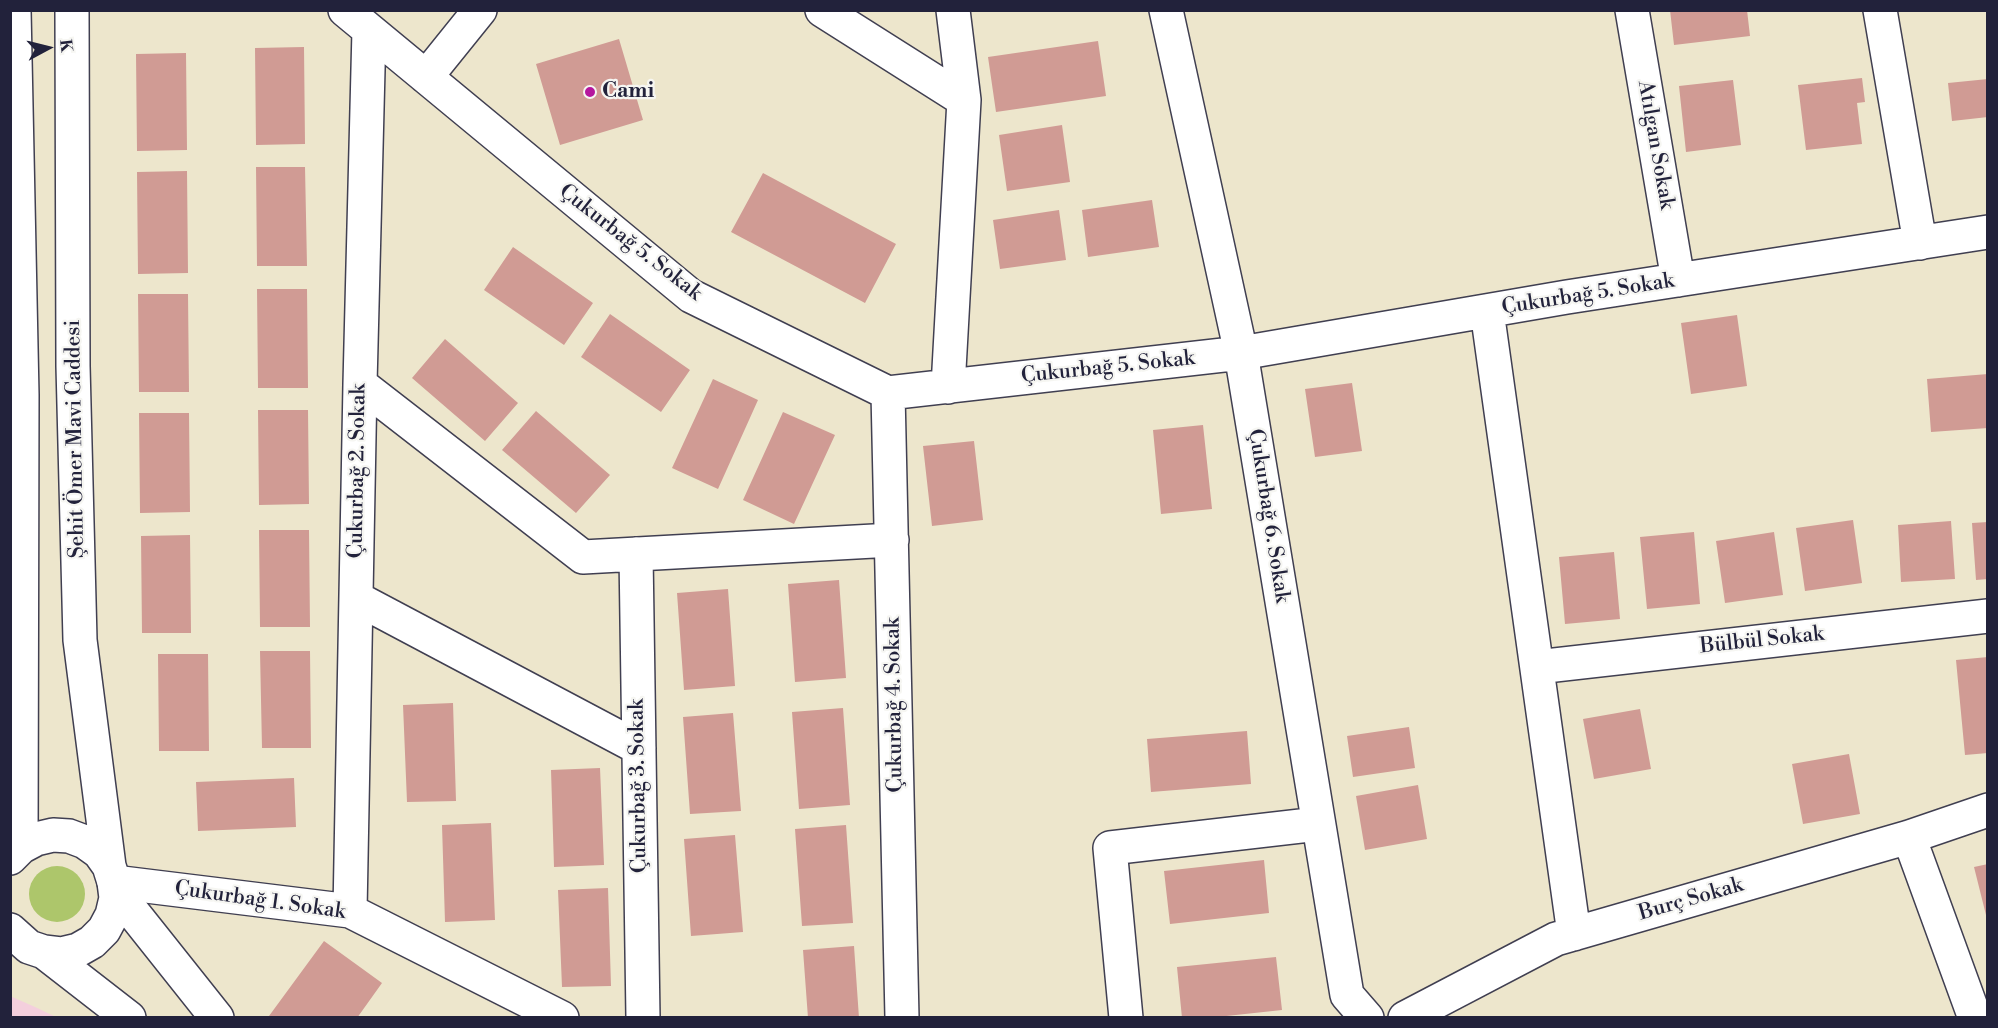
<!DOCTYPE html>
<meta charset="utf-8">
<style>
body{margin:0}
#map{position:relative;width:1998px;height:1028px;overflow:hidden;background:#ede6cc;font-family:"Libre Bodoni",serif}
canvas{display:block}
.frame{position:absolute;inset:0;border:12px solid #22223b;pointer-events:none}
.north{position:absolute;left:18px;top:18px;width:60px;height:60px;-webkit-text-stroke:4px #f6f6f2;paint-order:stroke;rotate:83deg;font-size:16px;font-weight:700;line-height:24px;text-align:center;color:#22223b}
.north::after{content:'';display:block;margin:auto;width:21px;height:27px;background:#22223b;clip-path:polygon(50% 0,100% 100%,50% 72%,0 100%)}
</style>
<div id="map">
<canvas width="1998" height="1028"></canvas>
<div class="frame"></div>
<div class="north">K</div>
</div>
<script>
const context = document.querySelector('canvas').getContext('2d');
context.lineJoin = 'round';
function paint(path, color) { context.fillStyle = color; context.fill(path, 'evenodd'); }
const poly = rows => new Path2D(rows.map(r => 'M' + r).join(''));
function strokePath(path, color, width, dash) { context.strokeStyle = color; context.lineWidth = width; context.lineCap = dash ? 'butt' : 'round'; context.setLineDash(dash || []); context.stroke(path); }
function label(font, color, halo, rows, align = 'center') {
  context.font = font + ' "Libre Bodoni",serif'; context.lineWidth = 4.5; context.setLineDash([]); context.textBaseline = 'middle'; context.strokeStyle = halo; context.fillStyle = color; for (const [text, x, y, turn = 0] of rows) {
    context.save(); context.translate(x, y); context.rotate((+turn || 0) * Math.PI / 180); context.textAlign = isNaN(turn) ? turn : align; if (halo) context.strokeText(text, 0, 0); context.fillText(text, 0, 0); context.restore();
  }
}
const built = poly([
 [10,996,35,1007,56,1017,11,1017]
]);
const green = poly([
 '29 894a28 28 0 1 1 56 0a28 28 0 1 1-56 0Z'
]);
const building = poly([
 [1670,10,1747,10,1750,36,1674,45],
 [619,39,643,120,560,145,536,64],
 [1098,41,1106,96,996,112,988,57],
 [304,47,305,144,256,145,255,48],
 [186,53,187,150,137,151,136,54],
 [1862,78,1865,102,1857,103,1862,144,1806,150,1798,85],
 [1988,79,1988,117,1952,121,1948,83],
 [1733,80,1741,145,1686,152,1679,86],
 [1062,125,1070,182,1007,191,999,135],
 [256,167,305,167,307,266,257,266],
 [187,171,188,273,138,274,137,172],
 [763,173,896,244,865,303,731,232],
 [1152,200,1159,247,1088,257,1082,210],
 [1059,210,1066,260,1000,269,993,220],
 [513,247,593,303,564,345,484,290],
 [257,289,307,289,308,388,258,388],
 [138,294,188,294,189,392,139,392],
 [610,314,690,370,661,412,581,357],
 [1737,315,1747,386,1691,394,1681,323],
 [445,339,518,403,485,441,412,378],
 [1988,374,1988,428,1931,432,1927,379],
 [713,379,758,400,718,489,672,468],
 [1352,383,1362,451,1315,457,1305,389],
 [258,410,308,410,309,504,259,505],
 [536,411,610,475,576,513,502,450],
 [783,412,835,435,794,524,743,500],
 [139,413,189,413,190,512,140,513],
 [1203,425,1212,509,1161,514,1153,430],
 [974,441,983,520,932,526,923,446],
 [1853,520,1862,583,1805,591,1796,528],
 [1951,521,1955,579,1901,582,1898,525],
 [1988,522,1988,579,1976,580,1972,523],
 [259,530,309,530,310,627,260,627],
 [1694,532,1700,604,1647,609,1640,537],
 [1774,532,1783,595,1725,603,1716,541],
 [190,535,191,633,142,633,141,536],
 [1614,552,1620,619,1565,624,1559,557],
 [839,580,846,678,795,682,788,584],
 [728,589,735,686,684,690,677,593],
 [260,651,310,651,311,748,262,748],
 [158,654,208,654,209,751,159,751],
 [1988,657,1988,753,1965,755,1956,660],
 [453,703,456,801,407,802,403,705],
 [843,708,850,805,799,809,792,712],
 [1640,709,1651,769,1594,779,1583,719],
 [733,713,741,811,690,814,683,717],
 [1409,727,1415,768,1353,777,1347,736],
 [1247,731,1251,784,1151,792,1147,739],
 [1849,754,1860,814,1803,824,1792,764],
 [600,768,604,865,554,867,551,770],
 [294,778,296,827,198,831,196,782],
 [1418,785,1427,839,1365,850,1356,796],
 [491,823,495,920,445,922,442,825],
 [846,825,853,923,802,926,795,829],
 [735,835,743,932,691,936,684,839],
 [1264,860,1269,913,1170,924,1164,871],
 [1988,864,1988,919,1987,919,1974,867],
 [608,888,611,986,562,987,558,890],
 [324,941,382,983,357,1018,272,1018,269,1016],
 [854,946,859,1018,808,1018,803,950],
 [1276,957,1282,1010,1208,1018,1182,1018,1177,967]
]);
const minor = poly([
 [345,10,691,296,888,393,1241,353,1567,297,1988,232],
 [822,10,964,100],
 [1166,10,1241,353,1347,995,1367,1018],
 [1632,10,1678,280],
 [1880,10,1920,243],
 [426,77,480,10],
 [1487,311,1574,934],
 [360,384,583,557,892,540],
 [948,387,964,100,953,10],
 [888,393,902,1018],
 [636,554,643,1018],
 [356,598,639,748],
 [1537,667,1988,616],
 [1909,837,1975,1018],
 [114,882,350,911,562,1018],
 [350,911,360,384,369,30],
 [1126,1018,1110,848,1318,824],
 [1405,1018,1556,939,1909,837,1988,810]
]);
const major = poly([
 [14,10,22,395,21,847],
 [72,10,73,366,80,640,109,866],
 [10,858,21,847,36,839,53,835,69,836,85,842,99,852,109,866,114,882,116,898,112,915,104,930,92,942,78,950,61,954,44,952,29,947,10,930],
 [116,891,217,1018],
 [44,952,129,1018]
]);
const markers = [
 [590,92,6,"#b5179e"]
];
const poiNames = [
 ["Cami",602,92]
];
const streetNames = [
 ["Atılgan Sokak",1655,145,80],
 ["Çukurbağ 5. Sokak",630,243,38],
 ["Çukurbağ 5. Sokak",1588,295,-9],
 ["Çukurbağ 5. Sokak",1108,368,-6],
 ["Şehit Ömer Mavi Caddesi",76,439,-91],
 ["Çukurbağ 2. Sokak",358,471,-89],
 ["Çukurbağ 6. Sokak",1268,516,81],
 ["Bülbül Sokak",1762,641,-6],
 ["Çukurbağ 4. Sokak",895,705,-91],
 ["Çukurbağ 3. Sokak",639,786,-91],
 ["Burç Sokak",1691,900,-16],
 ["Çukurbağ 1. Sokak",260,901,8]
];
paint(built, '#f4cfdd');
paint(green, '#adc66b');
paint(building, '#d09b94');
strokePath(minor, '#403f51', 36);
strokePath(major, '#403f51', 36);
strokePath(minor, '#fff', 33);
strokePath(major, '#fff', 33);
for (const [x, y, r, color] of markers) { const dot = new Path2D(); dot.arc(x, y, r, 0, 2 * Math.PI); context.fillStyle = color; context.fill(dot); strokePath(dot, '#f6f6f2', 2); }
label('bold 21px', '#22223b', '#f6f6f2', poiNames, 'left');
label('21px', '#22223b', '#f6f6f2', streetNames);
</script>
